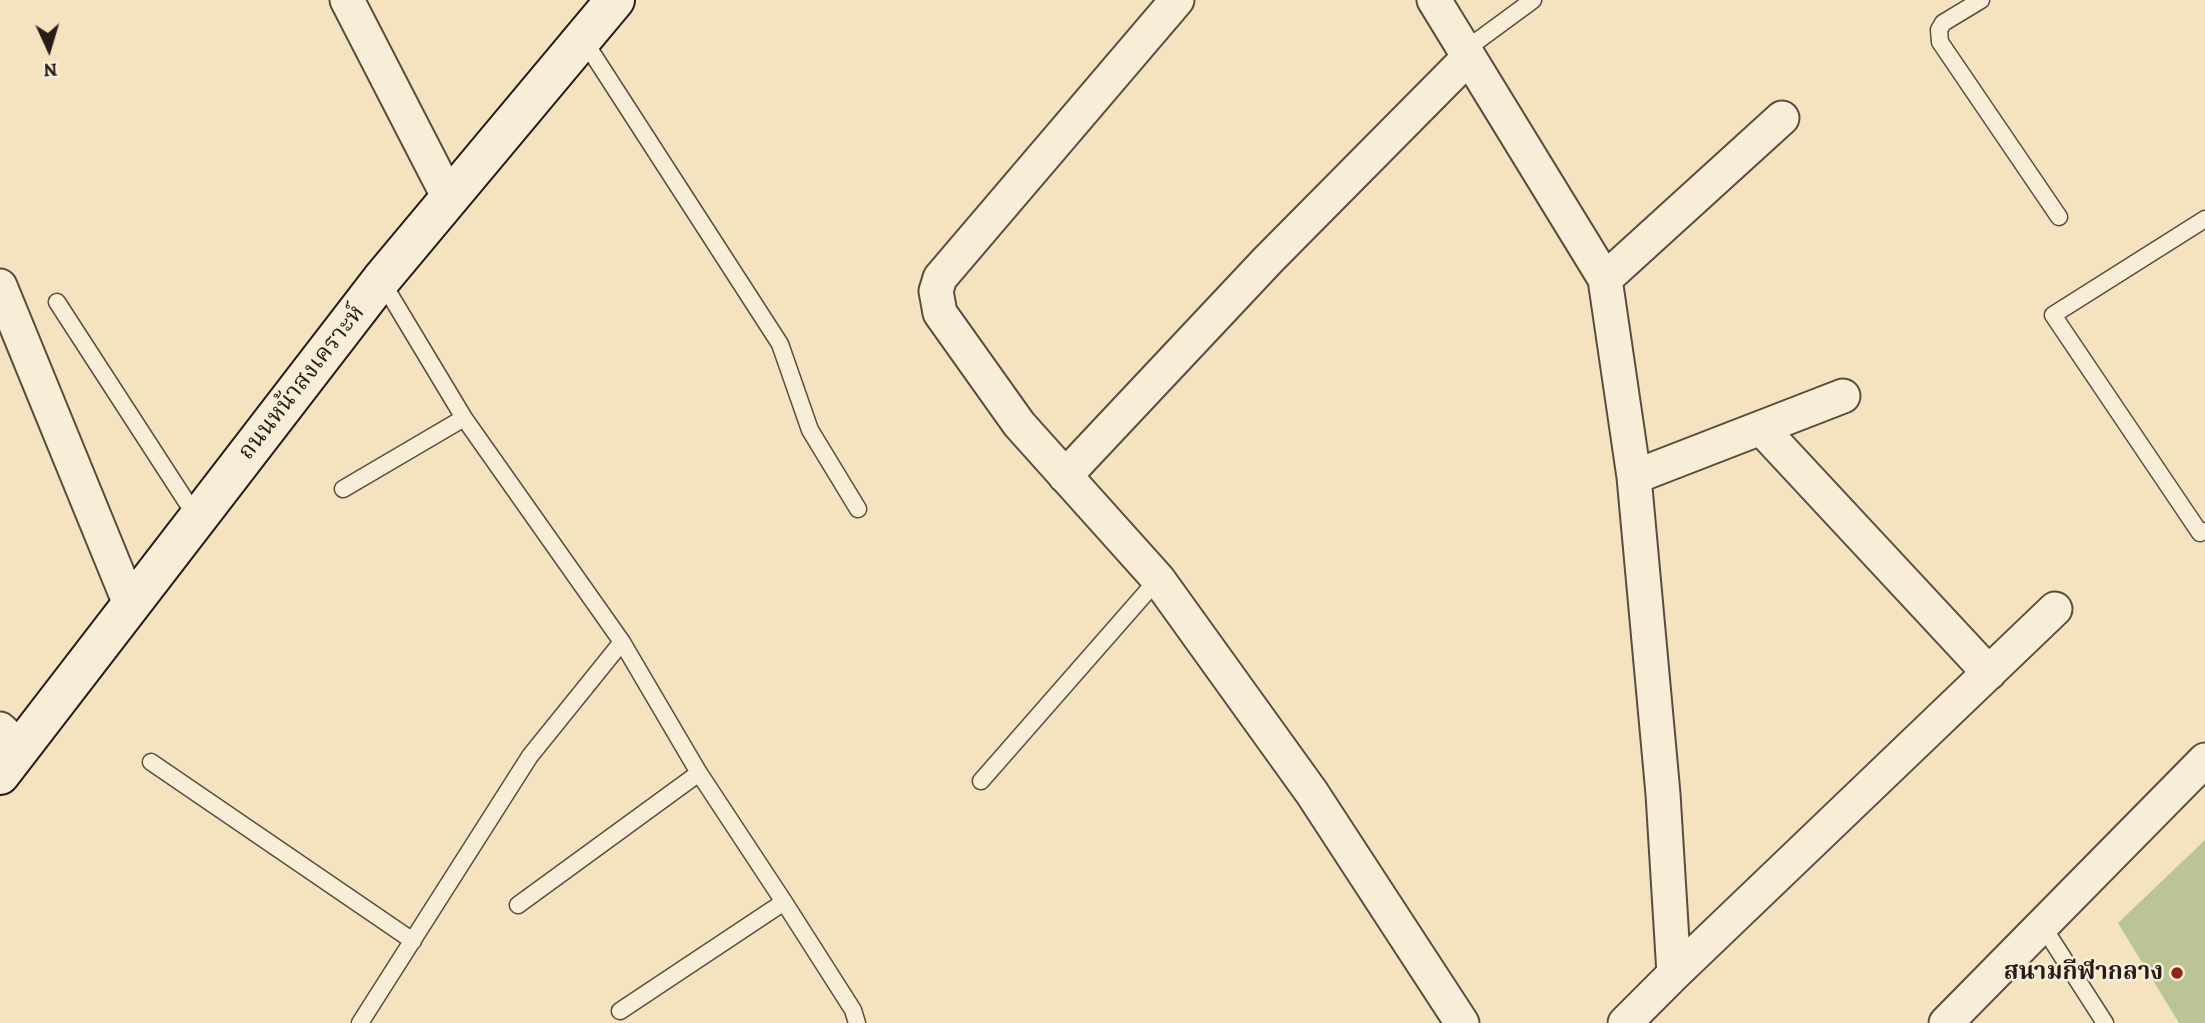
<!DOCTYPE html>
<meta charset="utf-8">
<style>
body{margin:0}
#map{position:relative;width:2205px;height:1023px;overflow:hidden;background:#f5e3c0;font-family:Alegreya,serif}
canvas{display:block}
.north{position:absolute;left:14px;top:14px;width:70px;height:70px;-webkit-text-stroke:5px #f8edd6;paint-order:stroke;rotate:176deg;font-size:19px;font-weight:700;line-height:28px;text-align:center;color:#261b16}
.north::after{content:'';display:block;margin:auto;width:24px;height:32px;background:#261b16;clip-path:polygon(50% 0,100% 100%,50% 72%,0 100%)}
</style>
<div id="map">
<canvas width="2205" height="1023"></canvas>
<div class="north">N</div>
</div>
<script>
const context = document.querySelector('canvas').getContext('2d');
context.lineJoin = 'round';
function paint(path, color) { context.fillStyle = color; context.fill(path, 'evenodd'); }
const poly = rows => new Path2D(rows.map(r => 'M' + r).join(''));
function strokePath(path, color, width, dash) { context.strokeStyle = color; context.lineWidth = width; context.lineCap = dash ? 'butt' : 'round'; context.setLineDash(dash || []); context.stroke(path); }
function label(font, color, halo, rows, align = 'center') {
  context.font = font + ' Alegreya,"Noto Serif Thai",serif'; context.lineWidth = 5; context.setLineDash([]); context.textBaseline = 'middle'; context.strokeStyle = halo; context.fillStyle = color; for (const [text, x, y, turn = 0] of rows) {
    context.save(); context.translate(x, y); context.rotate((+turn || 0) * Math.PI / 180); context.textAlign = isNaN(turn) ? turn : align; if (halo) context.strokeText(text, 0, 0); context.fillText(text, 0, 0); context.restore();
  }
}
const green = poly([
 [2205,840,2205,1023,2179,1023,2118,923]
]);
const service = poly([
 [1981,0,1943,23,1939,30,1940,42,2059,217],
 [583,39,780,344,810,430,858,509],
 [1465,50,1533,0],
 [2205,219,2053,315,2200,533,2205,531],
 [381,280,464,418,622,642,699,773,784,902,853,1010,857,1023],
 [57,302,197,518],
 [343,489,464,418],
 [151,762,413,941],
 [981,781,1158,579],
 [518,905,699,773],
 [2042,925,2105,1023],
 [620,1011,784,902],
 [360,1023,530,756,622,642]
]);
const minor = poly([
 [347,0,449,198],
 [1177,0,940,278,936,291,940,313,1019,424,1158,579,1312,793,1462,1023],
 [1434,0,1605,279,1634,477,1663,794,1674,974,1625,1023],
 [1605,279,1782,118],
 [0,286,130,604],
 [1761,428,1989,673],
 [1065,476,1268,260,1469,57],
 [1634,477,1843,396],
 [0,729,20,747],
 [1674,974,2055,609],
 [1946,1023,2205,760]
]);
const secondary = poly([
 [0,775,381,280,615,0]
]);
const markers = [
 [2177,973,7,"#8f2418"]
];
const streetNames = [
 ["ถนนหน้าสงเคราะห์",302,383,-52]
];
const poiNames = [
 ["สนามกีฬากลาง",2163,973]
];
paint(green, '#bac494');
strokePath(service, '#5a4d40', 19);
strokePath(minor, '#5a4d40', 37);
strokePath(secondary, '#261b16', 42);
strokePath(service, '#f8edd6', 16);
strokePath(minor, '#f8edd6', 33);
strokePath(secondary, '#f8edd6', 38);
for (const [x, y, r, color] of markers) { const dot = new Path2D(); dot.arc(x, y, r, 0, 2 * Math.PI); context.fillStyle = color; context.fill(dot); strokePath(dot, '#f8edd6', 2.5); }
label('24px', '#261b16', '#f8edd6', streetNames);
label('bold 24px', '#261b16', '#f8edd6', poiNames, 'right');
</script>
